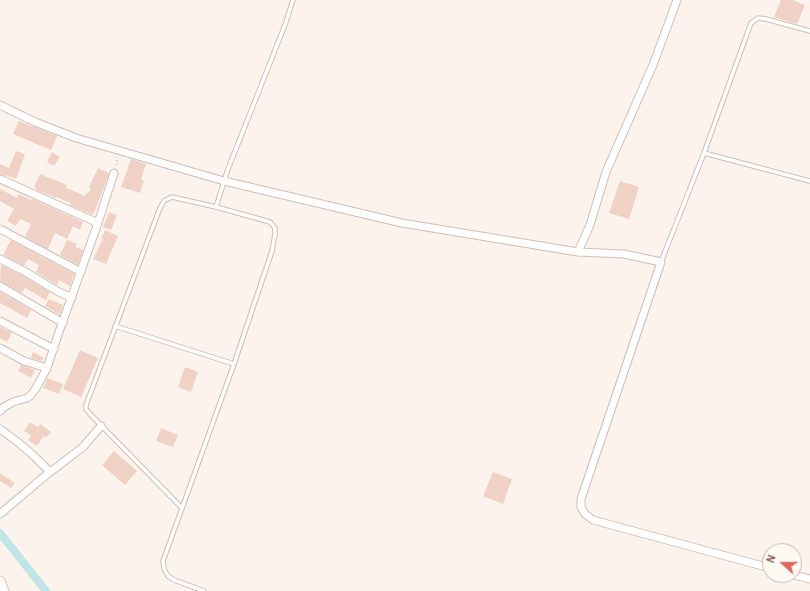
<!DOCTYPE html>
<style>
body{margin:0}
#map{position:relative;width:810px;height:591px;overflow:hidden;background:#fcf4ec;font-family:Karla,sans-serif}
canvas{display:block}
.north{position:absolute;left:762px;top:543px;width:40px;height:40px;box-sizing:border-box;background:#fef8f3;border:1px solid #c8b8b2;border-radius:50%;rotate:291deg;font-size:11px;font-weight:700;line-height:16px;text-align:center;color:#765950}
.north::after{content:'';display:block;margin:auto;width:14px;height:18px;background:#dc685b;clip-path:polygon(50% 0,100% 100%,50% 72%,0 100%)}
</style>
<div id="map">
<canvas width="810" height="591"></canvas>
<div class="north">N</div>
</div>
<script>
const context = document.querySelector('canvas').getContext('2d');
context.lineJoin = 'round';
const poly = rows => new Path2D(rows.map(r => 'M' + r).join(''));
function strokePath(path, color, width, dash) { context.strokeStyle = color; context.lineWidth = width; context.lineCap = dash ? 'butt' : 'round'; context.setLineDash(dash || []); context.stroke(path); }
function paint(path, color) { context.fillStyle = color; context.fill(path, 'evenodd'); }
const canal = poly([
 [0,533,46,591]
]);
const building = poly([
 [781,0,793,0,805,5,797,24,774,17],
 [19,121,57,136,51,150,13,134],
 [16,151,25,154,16,179,5,175,5,176,0,174,0,164,9,168],
 [52,152,60,157,54,166,47,162],
 [131,159,146,164,141,180,144,181,140,193,121,187],
 [98,168,109,173,103,190,93,215,70,205,71,203,56,197,56,198,36,190,36,188,34,187,40,174,67,185,66,188,85,196,86,193,88,194,91,188,89,187],
 [620,181,639,187,629,219,609,213],
 [0,189,17,198,19,194,31,200,32,199,83,222,80,230,73,226,67,239,55,233,48,249,25,237,31,224,20,219,16,226,7,221,14,209,0,201],
 [109,212,117,215,111,230,103,227],
 [105,230,118,236,106,264,93,259,103,239,101,239],
 [11,240,74,274,70,286,59,280,57,285,36,272,39,265,28,259,24,266,3,255],
 [67,240,77,244,75,247,83,250,78,265,60,255],
 [1,265,22,275,50,292,46,300,25,288,22,293,0,281],
 [0,292,31,310,27,318,0,303],
 [49,299,63,305,60,315,45,306],
 [0,327,12,333,7,342,0,338],
 [80,350,98,358,81,397,63,389],
 [33,352,44,358,42,361,31,358],
 [21,365,35,370,31,378,18,371],
 [185,367,198,372,191,392,178,387],
 [47,378,63,384,59,394,43,388],
 [30,422,38,427,40,424,51,432,46,438,44,436,37,446,28,440,31,436,24,431],
 [161,428,178,435,173,447,156,441],
 [114,451,137,471,125,485,102,465],
 [493,472,512,479,503,504,483,496],
 [0,473,15,483,11,488,0,481]
]);
const path = poly([
 [116,165,118,157]
]);
const lane = poly([
 [704,153,810,181],
 [216,207,228,169,285,25,293,0],
 [661,262,704,153,751,23,758,18,766,19,810,31],
 [115,326,234,364],
 [182,508,90,414,86,409,86,405,160,208,164,201,172,197,216,207,263,220,270,222,275,228,275,234,272,251,234,364,163,561,164,569,168,576,174,580,204,591]
]);
const street = poly([
 [0,105,35,122,76,138,224,181,402,223,578,252,624,254,661,262,581,499,581,507,585,514,593,520,770,568],
 [0,179,98,223],
 [0,229,81,272],
 [578,252,590,225,606,172,653,65,677,0],
 [0,259,24,271,57,291,72,298],
 [0,286,63,323],
 [0,321,54,349],
 [0,348,24,361,47,368],
 [0,411,4,407,13,402,27,398,31,395,36,388,47,368,59,332,98,223,114,173],
 [0,429,19,443,34,456,50,472],
 [0,514,45,476,83,447,101,426],
 [794,575,810,579]
]);
const secondary = poly([
 [0,581,4,591]
]);
strokePath(canal, '#c1e4e5', 8);
paint(building, '#efd1c6');
strokePath(lane, '#d0bdb4', 5.5);
strokePath(street, '#d0bdb4', 9);
strokePath(secondary, '#d3bdb2', 11);
strokePath(path, '#d5b4a8', 1.5, [1, 3]);
strokePath(lane, '#fff', 3.5);
strokePath(street, '#fff', 7);
strokePath(secondary, '#fff', 9);
</script>
